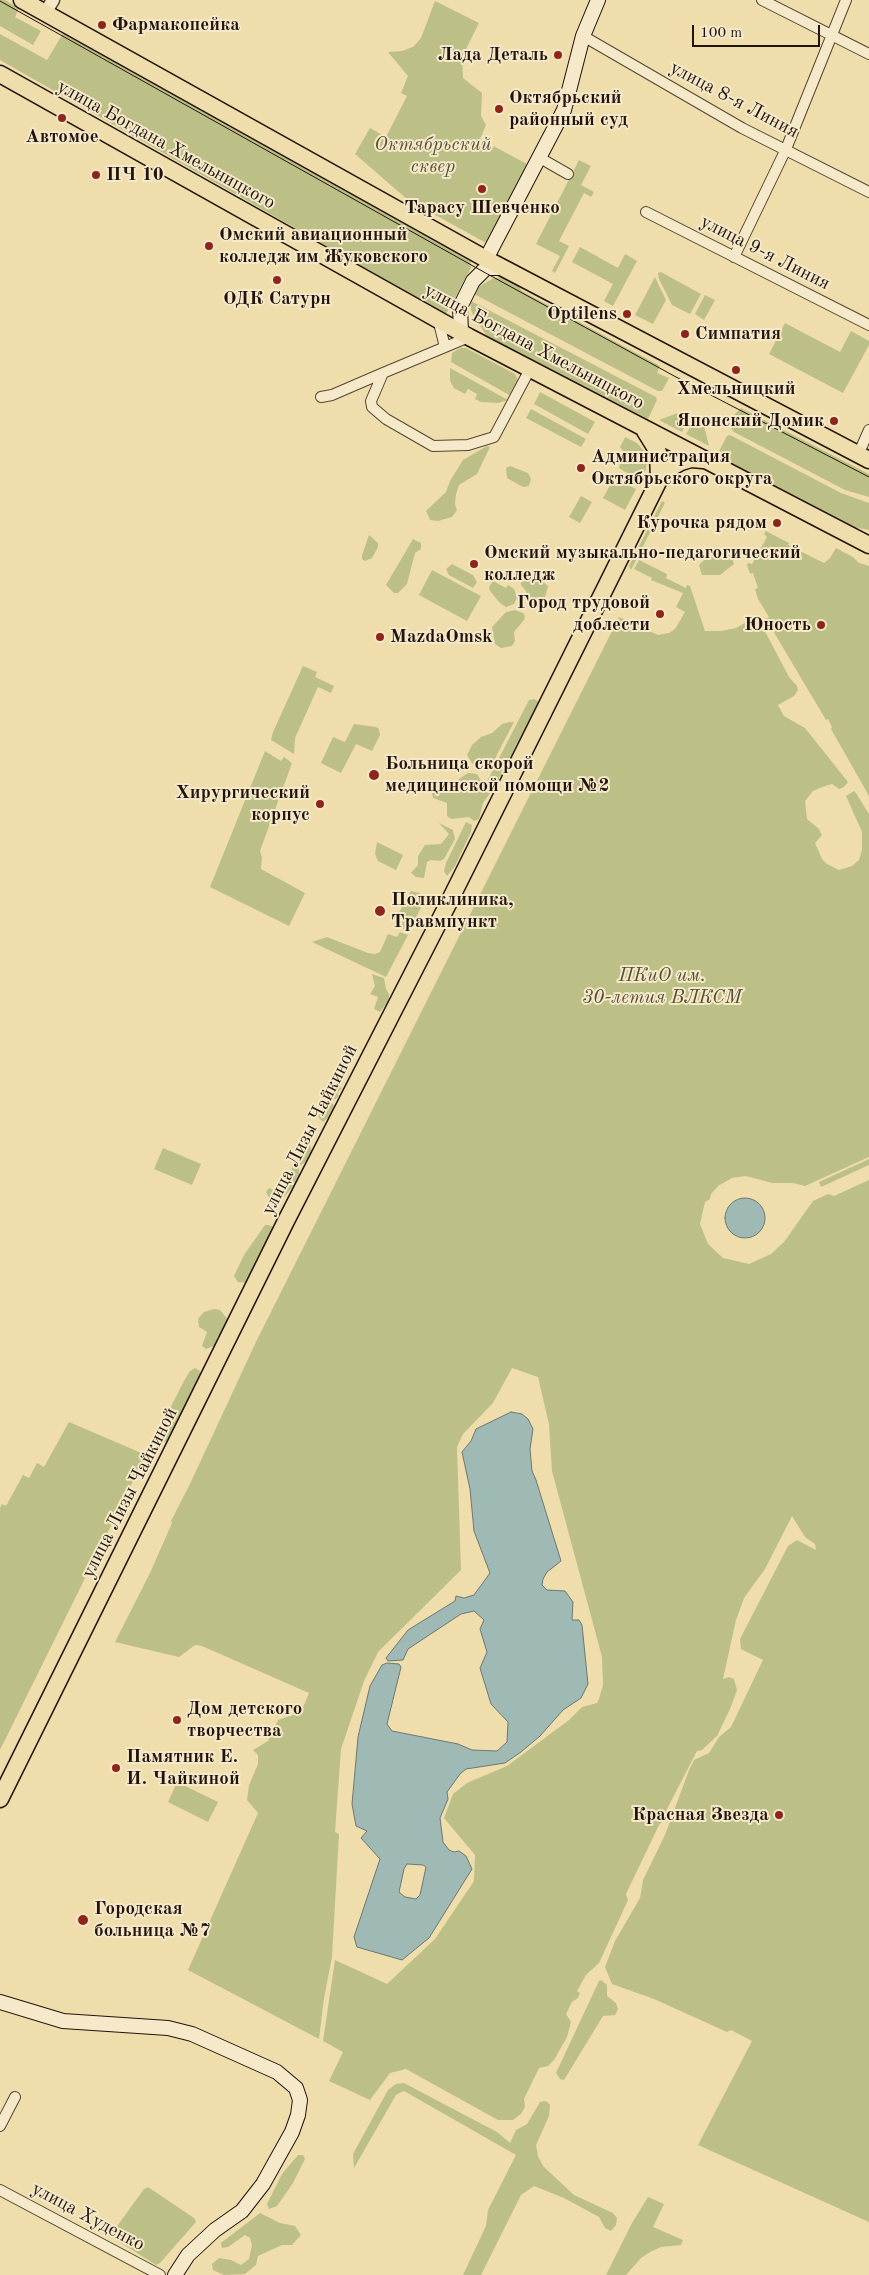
<!DOCTYPE html>
<meta charset="utf-8">
<style>
body{margin:0}
#map{position:relative;width:869px;height:2275px;overflow:hidden;background:#efddac;font-family:"Old Standard TT",serif}
canvas{display:block}
.scale{position:absolute;left:692px;top:25px;width:128px;height:22px;box-sizing:border-box;border:2px solid #22130a;border-top:0;padding-left:6px;font-size:15px;line-height:18px;white-space:nowrap;color:#22130a;-webkit-text-stroke:4px #f5e9c9;paint-order:stroke}
</style>
<div id="map">
<canvas width="869" height="2275"></canvas>
<div class="scale">100 m</div>
</div>
<script>
const context = document.querySelector('canvas').getContext('2d');
context.lineJoin = 'round';
function paint(path, color) { context.fillStyle = color; context.fill(path, 'evenodd'); }
const poly = rows => new Path2D(rows.map(r => 'M' + r).join(''));
function strokePath(path, color, width, dash) { context.strokeStyle = color; context.lineWidth = width; context.lineCap = dash ? 'butt' : 'round'; context.setLineDash(dash || []); context.stroke(path); }
function label(font, color, halo, rows, align = 'center') {
  context.font = font + ' "Old Standard TT",serif'; context.lineWidth = 4; context.setLineDash([]); context.textBaseline = 'middle'; context.strokeStyle = halo; context.fillStyle = color; for (const [text, x, y, turn = 0] of rows) {
    context.save(); context.translate(x, y); context.rotate((+turn || 0) * Math.PI / 180); context.textAlign = isNaN(turn) ? turn : align; if (halo) context.strokeText(text, 0, 0); context.fillText(text, 0, 0); context.restore();
  }
}
const green = poly([
 [0,0,5,0,19,8,15,17,41,31,33,45,0,26],
 [435,1,479,23,462,57,463,78,482,93,481,116,486,125,480,139,529,165,488,244,408,200,355,154,370,128,386,137,407,96,401,93,408,76,388,52,402,51,413,47,421,38],
 [65,30,471,256,471,268,446,314,0,60,0,34,47,60],
 [579,160,591,166,581,185,594,192,591,197,584,193,559,241,569,246,555,273,552,271,560,256,536,244],
 [580,247,618,268,625,254,637,261,613,306,604,301,613,284,572,262],
 [661,272,701,294,690,314,672,305,659,279,658,273],
 [504,276,517,283,522,291,660,366,657,373,669,378,662,391,658,391,474,294,478,287,492,279],
 [655,277,666,300,653,324,635,315],
 [705,295,715,300,704,320,695,314],
 [471,301,656,397,657,400,648,419,487,336,474,317,471,310],
 [785,323,840,352,851,331,869,341,869,345,843,393,769,354],
 [460,348,466,348,515,374,518,380,511,396,451,362,452,353],
 [450,368,508,400,498,403,481,402,475,399,477,394,468,389,465,394,454,388,450,381],
 [540,392,595,422,588,434,534,404],
 [741,408,869,474,869,497,845,490,734,432,731,428,735,420,733,416],
 [531,409,586,439,581,447,526,418],
 [683,411,688,414,686,417,689,419,682,432,659,420],
 [698,419,703,422,709,446,686,434,694,421,696,422],
 [730,435,841,493,869,503,869,530,853,527,718,458,717,455,727,436],
 [625,437,637,443,644,451,647,460,646,469,640,481,619,468,623,451,620,447],
 [487,446,490,447,477,474,459,485,456,494,455,504,457,510,452,517,438,521,430,520,426,511,446,492,450,481,463,460],
 [510,466,528,473,531,479,529,486,523,487,507,478,506,468],
 [614,478,636,489,625,510,603,498],
 [581,496,592,502,580,523,569,517],
 [662,501,665,503,631,570,629,566],
 [766,531,789,543,788,545,824,563,830,558,836,548,853,557,859,563,869,566,869,796,831,729,832,727,828,719,826,720,766,619,769,617,758,599,755,589,758,588,753,573,750,574,747,565,748,563,752,564,767,537,764,534],
 [369,535,378,543,378,547,372,558,365,561,362,559,362,555],
 [413,539,421,543,421,549,415,553,407,584,398,593,394,593,386,585],
 [722,553,731,554,734,564,720,575,702,575,699,565,705,559],
 [639,560,667,574,666,578,686,588,687,585,690,586,705,631,721,631,736,628,757,616,789,677,797,686,798,690,794,696,778,705,784,716,805,728,848,782,844,787,839,789,832,784,822,787,813,791,805,801,807,819,819,829,822,835,815,843,822,859,827,864,839,870,852,866,859,860,862,850,862,832,846,796,854,791,856,793,869,814,869,1157,805,1186,793,1183,772,1183,746,1176,732,1178,718,1186,711,1194,710,1199,705,1202,700,1224,708,1244,723,1258,749,1264,771,1254,784,1242,813,1201,828,1194,834,1196,869,1180,869,2222,698,2145,752,2041,731,2030,727,2032,654,1999,612,1984,605,1967,615,1941,640,1898,643,1880,665,1835,689,1770,694,1760,709,1753,719,1737,731,1727,763,1660,741,1649,740,1639,788,1546,797,1540,816,1550,815,1544,805,1537,792,1516,765,1569,744,1598,736,1620,723,1679,729,1677,734,1679,737,1690,730,1709,717,1736,702,1750,697,1751,667,1809,664,1820,659,1825,626,1894,628,1900,599,1963,586,1975,577,1991,580,1993,578,1998,572,2002,566,2014,571,2022,567,2037,554,2060,548,2066,539,2068,524,2099,525,2107,521,2114,513,2120,498,2120,406,2069,390,2073,370,2100,329,2081,343,2052,323,2041,335,1960,387,1984,435,1939,474,1881,475,1855,444,1818,453,1794,467,1783,507,1766,569,1720,582,1707,597,1703,599,1699,603,1685,602,1657,552,1471,549,1424,538,1377,512,1368,493,1403,463,1434,457,1447,461,1570,378,1652,364,1681,341,1749,335,1832,339,1834,332,1957,324,1998,319,2039,188,1970,258,1813,247,1800,249,1785,258,1764,258,1755,253,1750,268,1741,278,1720,301,1712,309,1693,202,1646,195,1645,179,1657,115,1642,150,1573,172,1523,171,1521,190,1484,255,1344,619,617,658,635,669,633,675,629,685,612,676,607,683,593,651,580,652,578,634,569],
 [452,564,473,575,477,582,473,588,449,575,446,569],
 [432,570,481,596,467,621,419,595],
 [531,575,535,575,548,586,545,597,539,607,534,608,528,603,526,591,521,585,521,581],
 [493,581,506,588,508,585,514,589,517,597,514,604,506,607,500,603,490,591,489,587],
 [515,610,523,613,525,616,524,620,514,632,515,641,512,646,501,648,495,644,492,627,506,612],
 [303,666,317,672,315,677,334,686,331,693,318,687,295,738,294,754,271,740,273,732],
 [534,699,540,702,529,725,516,745,504,774,499,777,499,781,483,803,479,819,474,821,469,817,451,819,447,816,447,803,433,798,432,793,436,789,448,792,456,781,468,773,477,774,482,783,482,791,529,700],
 [510,722,514,722,488,772,472,763,467,755,472,745,481,737,492,733,502,724],
 [354,724,376,727,379,729,380,735,372,751,356,744,341,773,321,763,333,737,345,742],
 [265,751,281,761,284,757,292,763,260,851,262,858,261,869,305,893,289,926,210,887],
 [466,822,472,825,471,832,455,866,447,876,444,871,446,863],
 [439,823,453,830,455,839,444,859,440,861,431,860,427,862,424,878,416,877,411,873,418,865,418,856,425,845,441,844,449,834],
 [377,842,403,855,396,870,378,861,375,854],
 [411,891,420,893,417,900,423,903,409,933,401,928,403,922,396,918],
 [400,932,408,935,386,977,312,942,327,937,368,953,375,954,380,952,388,934,397,937],
 [372,974,384,978,386,989,389,994,389,1000,380,1012,374,1009,378,997,370,994,375,986],
 [336,1085,342,1088,337,1093,339,1096,331,1102,334,1106,330,1116,323,1122,318,1117],
 [309,1143,312,1151,307,1161,299,1166,299,1180,283,1198,279,1201,270,1199,266,1192,269,1188,276,1191,281,1189,304,1145],
 [163,1148,201,1164,192,1185,154,1169],
 [869,1159,869,1165,821,1187,819,1182],
 [265,1225,269,1225,275,1228,249,1279,246,1283,238,1282,234,1276,244,1255],
 [214,1309,220,1310,229,1321,221,1336,217,1337,216,1345,206,1349,202,1346,207,1332,199,1327,198,1319,204,1312],
 [195,1368,200,1371,202,1378,167,1441,159,1445,155,1440,156,1436,184,1381,190,1371],
 [69,1422,146,1455,0,1750,0,1508,2,1504,6,1506,23,1475,29,1478,37,1463,44,1467],
 [177,1782,218,1802,208,1822,168,1802],
 [601,1980,607,1985,607,1996,616,2003,618,2009,615,2015,603,2016,564,2080,560,2079,556,2073,599,1981],
 [404,2083,497,2132,510,2143,516,2130,527,2124,540,2102,546,2101,550,2105,549,2116,536,2145,538,2156,543,2166,574,2195,613,2213,617,2218,616,2225,611,2231,605,2228,599,2217,564,2198,534,2186,521,2195,481,2275,463,2275,486,2226,488,2210,516,2155,404,2091,396,2095,354,2168,353,2154,388,2090,396,2084],
 [298,2155,303,2155,305,2159,293,2183,277,2206,269,2209,267,2204,282,2174],
 [148,2187,194,2218,196,2222,160,2263,156,2265,110,2236,144,2189],
 [648,2197,664,2204,653,2227,683,2240,681,2245,661,2247,650,2252,641,2258,626,2275,606,2275,632,2223],
 [260,2213,280,2223,295,2226,301,2235,292,2245,282,2245,258,2256,256,2265,245,2274,224,2275,213,2270,212,2264,219,2258,231,2260,241,2265,249,2259,252,2245,250,2238,245,2235,228,2247,222,2248,221,2243]
]);
const water = poly([
 '725 1218a20 20 0 1 1 40 0a20 20 0 1 1-40 0Z',
 [511,1412,522,1414,528,1419,533,1429,530,1449,532,1471,536,1480,561,1561,547,1572,543,1579,542,1585,547,1590,565,1591,573,1602,572,1620,579,1620,582,1625,588,1684,581,1698,563,1710,540,1736,521,1752,505,1763,466,1769,460,1774,447,1792,448,1799,440,1818,443,1842,449,1850,454,1852,459,1851,466,1856,472,1869,429,1938,402,1960,357,1947,354,1937,380,1859,361,1838,367,1831,356,1826,352,1804,358,1737,370,1686,382,1665,387,1663,399,1664,401,1667,387,1724,392,1731,458,1744,472,1750,497,1751,507,1742,508,1722,491,1704,480,1668,487,1652,480,1629,484,1620,474,1611,461,1614,408,1649,403,1660,388,1661,386,1658,408,1630,455,1601,456,1596,464,1598,474,1595,490,1573,474,1531,470,1489,462,1452,471,1441,476,1429,511,1412],
 [407,1864,423,1865,426,1867,420,1895,416,1899,405,1897,399,1892,404,1869,407,1864]
]);
const minor = poly([
 [762,0,869,54],
 [583,36,742,128,869,192],
 [540,158,568,174],
 [646,212,869,325],
 [734,257,786,149,846,0],
 [438,319,445,347],
 [469,337,383,373,371,401,372,407,386,419,433,446,468,445,494,437,530,369],
 [321,397,332,395,383,373],
 [858,455,869,430],
 [0,2126,15,2097],
 [0,2190,160,2275]
]);
const tertiary = poly([
 [45,13,53,0]
]);
const secondary = poly([
 [486,259,564,110,583,36,598,0],
 [461,332,460,307,473,281,486,268,503,268],
 [0,2002,63,2021,168,2028,192,2034,277,2072,296,2088,300,2100,298,2115,292,2132,263,2184,242,2211,215,2230,188,2255,175,2275]
]);
const primary = poly([
 [22,0,486,259,869,460],
 [0,74,469,337,869,545],
 [645,431,658,452,659,480],
 [0,1799,286,1221,449,902,659,480,672,467,681,462,691,459,703,460]
]);
const tram = poly([
 [0,1,482,271,676,377,869,477]
]);
const markers = [
 [102,25,5,"#8f2418"],
 [558,55,5,"#8f2418"],
 [499,109,5,"#8f2418"],
 [62,118,5,"#8f2418"],
 [96,175,5,"#8f2418"],
 [482,189,5,"#8f2418"],
 [209,246,5,"#8f2418"],
 [277,280,5,"#8f2418"],
 [627,314,5,"#8f2418"],
 [685,334,5,"#8f2418"],
 [736,370,5,"#8f2418"],
 [834,421,5,"#8f2418"],
 [581,468,5,"#8f2418"],
 [777,523,5,"#8f2418"],
 [474,564,5,"#8f2418"],
 [660,614,5,"#8f2418"],
 [821,625,5,"#8f2418"],
 [380,637,5,"#8f2418"],
 [374,775,6,"#8f2418"],
 [320,804,5,"#8f2418"],
 [380,911,6,"#8f2418"],
 [177,1720,5,"#8f2418"],
 [116,1768,5,"#8f2418"],
 [779,1815,5,"#8f2418"],
 [83,1920,6,"#8f2418"]
];
const poiNames = [
 ["Фармакопейка",112,25],
 ["Лада Деталь",548,55,"right"],
 ["Октябрьский",509,98],
 ["районный суд",509,120],
 ["Автомое",62,137,"center"],
 ["ПЧ 10",106,175],
 ["Тарасу Шевченко",482,208,"center"],
 ["Омский авиационный",219,235],
 ["колледж им Жуковского",219,257],
 ["ОДК Сатурн",277,299,"center"],
 ["Optilens",617,314,"right"],
 ["Симпатия",695,334],
 ["Хмельницкий",736,389,"center"],
 ["Японский Домик",824,421,"right"],
 ["Администрация",591,457],
 ["Октябрьского округа",591,479],
 ["Курочка рядом",767,523,"right"],
 ["Омский музыкально-педагогический",484,553],
 ["колледж",484,575],
 ["Город трудовой",650,603,"right"],
 ["доблести",650,625,"right"],
 ["Юность",811,625,"right"],
 ["MazdaOmsk",390,637],
 ["Больница скорой",385,764],
 ["медицинской помощи №2",385,786],
 ["Хирургический",310,793,"right"],
 ["корпус",310,815,"right"],
 ["Поликлиника,",391,900],
 ["Травмпункт",391,922],
 ["Дом детского",187,1709],
 ["творчества",187,1731],
 ["Памятник Е.",126,1757],
 ["И. Чайкиной",126,1779],
 ["Красная Звезда",769,1815,"right"],
 ["Городская",94,1909],
 ["больница №7",94,1931]
];
const streetNames = [
 ["улица 8-я Линия",734,100,28],
 ["улица Богдана Хмельницкого",166,145,29],
 ["улица 9-я Линия",765,253,27],
 ["улица Богдана Хмельницкого",534,347,28],
 ["улица Лизы Чайкиной",310,1130,-63],
 ["улица Лизы Чайкиной",130,1493,-63],
 ["улица Худенко",88,2217,28]
];
const parkNames = [
 ["Октябрьский",433,145],
 ["сквер",433,167],
 ["ПКиО им.",662,976],
 ["30-летия ВЛКСМ",662,998]
];
paint(green, '#bcc087');
paint(water, '#9fb9b5');
strokePath(water, '#6d7771', 1);
strokePath(minor, '#554632', 12);
strokePath(tertiary, '#554632', 15);
strokePath(secondary, '#22130a', 16);
strokePath(primary, '#22130a', 19);
strokePath(minor, '#f5e9c9', 10);
strokePath(tertiary, '#f5e9c9', 12);
strokePath(secondary, '#f5e9c9', 14);
strokePath(primary, '#efddac', 16);
strokePath(tram, '#22130a', 1);
for (const [x, y, r, color] of markers) { const dot = new Path2D(); dot.arc(x, y, r, 0, 2 * Math.PI); context.fillStyle = color; context.fill(dot); strokePath(dot, '#f5e9c9', 2); }
label('bold 19px', '#22130a', '#f5e9c9', poiNames, 'left');
label('19px', '#22130a', '#f5e9c9', streetNames);
label('italic 19px', '#585036', '#f5e9c9', parkNames);
</script>
